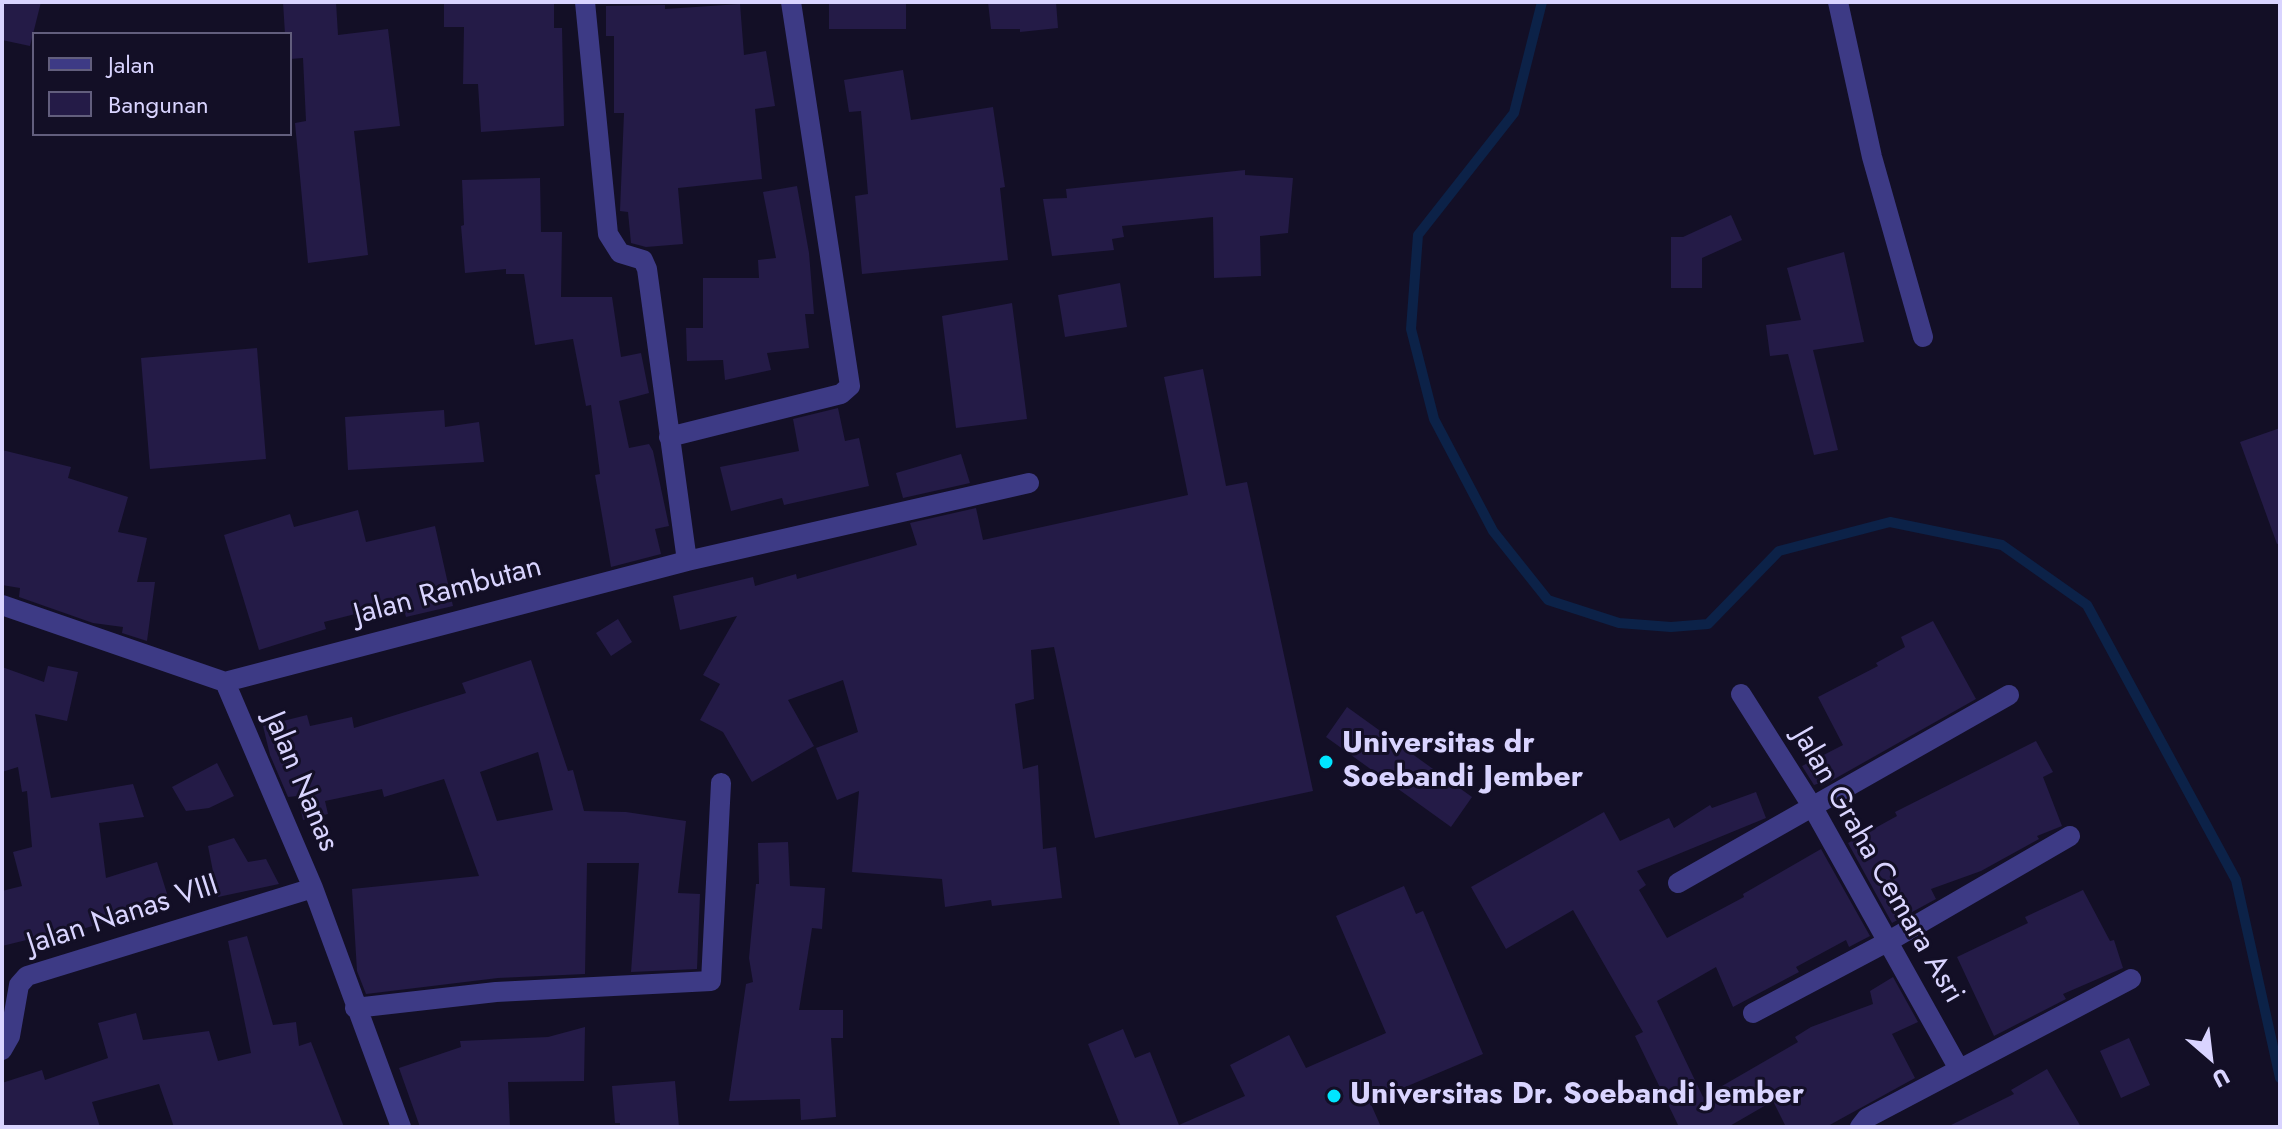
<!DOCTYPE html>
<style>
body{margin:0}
#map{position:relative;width:2282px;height:1129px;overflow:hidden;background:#130f26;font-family:Jost,sans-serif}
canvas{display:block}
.frame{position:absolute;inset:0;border:4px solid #d9d4ff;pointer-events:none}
.legend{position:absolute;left:32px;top:32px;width:260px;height:104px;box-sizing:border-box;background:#130f26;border:2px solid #625e7d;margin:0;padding:10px 14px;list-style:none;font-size:24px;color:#d9d4ff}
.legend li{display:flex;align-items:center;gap:16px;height:40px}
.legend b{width:40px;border:2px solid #625e7d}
.north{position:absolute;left:2170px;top:1017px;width:80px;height:80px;-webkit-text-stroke:6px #130f26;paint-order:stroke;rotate:152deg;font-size:22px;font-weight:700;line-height:32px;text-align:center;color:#d9d4ff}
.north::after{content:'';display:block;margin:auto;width:28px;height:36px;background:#d9d4ff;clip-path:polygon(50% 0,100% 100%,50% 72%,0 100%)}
</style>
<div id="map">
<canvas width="2282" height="1129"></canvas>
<div class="frame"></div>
<ul class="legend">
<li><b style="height:10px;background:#3d3a85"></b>Jalan</li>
<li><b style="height:22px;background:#241b47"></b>Bangunan</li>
</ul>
<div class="north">U</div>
</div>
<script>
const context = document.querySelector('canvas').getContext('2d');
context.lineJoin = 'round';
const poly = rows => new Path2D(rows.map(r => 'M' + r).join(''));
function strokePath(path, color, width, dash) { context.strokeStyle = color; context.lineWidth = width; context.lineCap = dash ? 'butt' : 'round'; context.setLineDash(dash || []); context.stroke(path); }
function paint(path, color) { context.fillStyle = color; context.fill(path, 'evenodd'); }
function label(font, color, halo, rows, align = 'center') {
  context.font = font + ' Jost,sans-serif'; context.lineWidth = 6; context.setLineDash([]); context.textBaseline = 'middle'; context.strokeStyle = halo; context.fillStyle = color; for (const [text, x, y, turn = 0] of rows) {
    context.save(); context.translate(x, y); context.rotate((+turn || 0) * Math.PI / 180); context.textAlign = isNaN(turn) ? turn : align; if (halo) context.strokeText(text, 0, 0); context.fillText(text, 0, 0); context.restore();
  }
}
const stream = poly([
 [1542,2,1514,113,1418,235,1411,329,1434,419,1493,531,1548,600,1619,623,1671,627,1708,624,1779,551,1890,522,2002,545,2087,605,2236,880,2280,1078]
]);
const building = poly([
 [2,2,41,2,30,46,2,40],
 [283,2,336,2,338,35,388,29,400,126,354,131,368,255,308,263,295,123,306,121,303,58,290,59,290,34,285,34],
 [444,2,554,2,554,28,562,28,564,126,481,132,478,84,463,84,464,27,444,27],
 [829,2,906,2,906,29,829,29],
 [988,2,1056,2,1058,28,1020,32,1020,29,991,29],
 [740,4,744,55,766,51,775,106,755,109,762,179,678,188,683,244,646,247,631,243,628,212,620,211,624,113,614,113,614,36,606,36,606,6,665,5,665,9],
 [903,70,911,120,993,107,1005,187,1000,188,1008,260,862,274,855,196,868,194,861,111,849,112,844,80],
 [1245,170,1245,175,1293,178,1288,233,1260,236,1261,276,1214,278,1213,217,1122,226,1124,237,1112,239,1114,250,1052,256,1043,199,1067,198,1066,189],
 [540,178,541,232,562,232,561,297,612,297,621,357,641,353,649,393,619,401,629,448,649,444,653,451,669,526,655,529,661,554,611,567,595,475,600,474,591,405,586,406,573,339,535,345,524,274,506,274,506,269,465,273,461,226,464,225,462,180],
 [797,186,809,253,814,314,805,314,809,348,767,353,771,370,725,380,723,360,687,361,686,328,703,328,703,278,759,278,758,260,776,258,763,192],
 [1731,215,1742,240,1702,258,1702,288,1671,288,1671,237,1683,237],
 [1844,252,1864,342,1813,350,1838,450,1814,455,1788,354,1770,356,1766,325,1801,320,1787,268],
 [1120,283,1127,327,1065,337,1058,295],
 [1012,303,1027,419,956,428,942,316],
 [257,348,266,459,150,469,141,358],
 [1203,369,1226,486,1247,482,1313,791,1095,838,1054,647,1031,650,1034,699,1015,704,1023,769,1038,765,1043,849,1056,847,1062,898,992,906,991,900,945,907,942,879,852,872,859,791,837,800,816,748,858,732,843,680,788,700,814,746,752,782,723,732,700,720,720,684,703,675,737,616,680,630,673,596,753,577,755,586,796,574,797,579,917,545,910,523,976,508,983,540,1188,495,1164,377],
 [838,408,845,441,859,438,869,486,784,505,782,498,731,511,720,467,799,451,793,419],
 [444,410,445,427,479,422,484,462,348,470,345,417],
 [2280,428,2280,543,2277,544,2240,442],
 [2,450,71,467,68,478,128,497,118,532,147,538,137,582,155,582,147,641,122,633,123,627,93,623,19,597,20,588,2,585],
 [961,454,970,483,903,498,896,473],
 [358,510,366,542,435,526,453,606,406,617,402,602,324,622,326,629,259,650,224,535,290,514,294,527],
 [618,619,632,642,611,656,596,633],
 [1933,621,1976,699,1822,786,1820,783,1814,785,1802,766,1843,745,1818,697,1878,666,1876,663,1905,647,1901,637],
 [531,660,568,771,573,770,584,811,626,812,686,821,678,893,700,894,697,969,631,972,639,863,587,863,585,974,498,978,366,994,357,971,352,889,479,876,444,779,384,797,382,789,325,801,328,814,303,820,298,796,288,797,270,755,263,726,307,715,310,726,352,717,354,728,466,693,462,683],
 [538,752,553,810,497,821,480,772],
 [48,666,78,672,67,721,35,714,51,798,133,784,144,817,99,823,106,878,157,862,170,903,52,938,51,934,2,946,2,891,22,886,13,852,32,847,27,791,22,792,18,767,2,772,2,667,44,682],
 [1347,707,1472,797,1451,827,1326,737],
 [2036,741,2053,772,2043,777,2062,826,2037,836,2039,839,1981,871,1931,889,1936,899,1892,923,1848,843,1897,816,1895,812],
 [217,763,234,796,209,808,186,811,172,787],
 [1756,792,1766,818,1637,871,1646,885,1639,890,1667,938,1744,897,1743,894,1821,849,1870,936,1849,947,1846,940,1796,967,1799,972,1733,1007,1716,967,1657,1001,1703,1097,1798,1042,1795,1037,1811,1027,1873,1004,1870,991,1893,977,1918,1022,1892,1034,1915,1078,1826,1127,1786,1127,1773,1101,1728,1127,1679,1127,1635,1036,1643,1032,1573,910,1506,949,1471,887,1604,812,1620,841,1669,818,1674,828,1710,805,1712,808],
 [234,838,248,862,266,859,279,884,218,897,208,846],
 [788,842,790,886,825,888,822,929,812,928,799,1010,843,1010,843,1038,831,1038,836,1117,801,1120,800,1099,729,1101,746,984,753,982,749,958,756,884,759,884,758,843],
 [1404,886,1416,914,1423,911,1483,1054,1370,1102,1381,1127,1121,1127,1088,1044,1123,1029,1135,1058,1150,1052,1179,1125,1245,1096,1230,1065,1289,1035,1306,1068,1386,1033,1336,916],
 [2083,890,2110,941,2114,940,2123,968,2063,994,2066,999,1994,1036,1957,957,2028,923,2025,917],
 [247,936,273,1025,296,1022,299,1046,311,1042,344,1127,174,1127,159,1084,92,1102,100,1127,2,1127,2,1083,42,1070,45,1080,108,1058,98,1023,136,1013,143,1040,209,1031,218,1061,251,1053,228,941],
 [585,1027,584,1081,508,1082,510,1127,420,1127,399,1068,461,1047,460,1041,548,1037],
 [2129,1038,2150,1085,2121,1098,2100,1051],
 [2047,1069,2081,1127,1947,1127,2014,1094,2011,1090],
 [675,1081,679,1127,620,1127,620,1123,615,1123,612,1086]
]);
const minor = poly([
 [585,2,608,234,620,253,643,260,647,269,687,561],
 [1838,2,1872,157,1923,337],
 [669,437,841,394,850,386,791,2],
 [2,605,225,682,313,888,401,1127],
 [225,682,687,561,1029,483],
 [1741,694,1812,806,1959,1069],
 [1678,883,2009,695],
 [355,1008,496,992,711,981,721,783],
 [1753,1013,1889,941,2070,836],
 [2,1050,10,1036,19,985,27,976,313,888],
 [1860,1127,1867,1118,2131,979]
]);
const markers = [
 [1326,762,8,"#00e5ff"],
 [1334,1096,8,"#00e5ff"]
];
const streetNames = [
 ["Jalan Rambutan",448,592,-15],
 ["Jalan Nanas",300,782,67],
 ["Jalan Graha Cemara Asri",1877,866,60],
 ["Jalan Nanas VIII",123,916,-18]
];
const poiNames = [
 ["Universitas dr",1342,745],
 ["Soebandi Jember",1342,779],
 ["Universitas Dr. Soebandi Jember",1350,1096]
];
strokePath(stream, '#0c2248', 10);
paint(building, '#241b47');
strokePath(minor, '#3d3a85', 20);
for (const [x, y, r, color] of markers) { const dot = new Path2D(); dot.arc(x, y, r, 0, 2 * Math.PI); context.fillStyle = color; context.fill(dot); strokePath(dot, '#130f26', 3); }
label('30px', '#d9d4ff', '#130f26', streetNames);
label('bold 30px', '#d9d4ff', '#130f26', poiNames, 'left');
</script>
